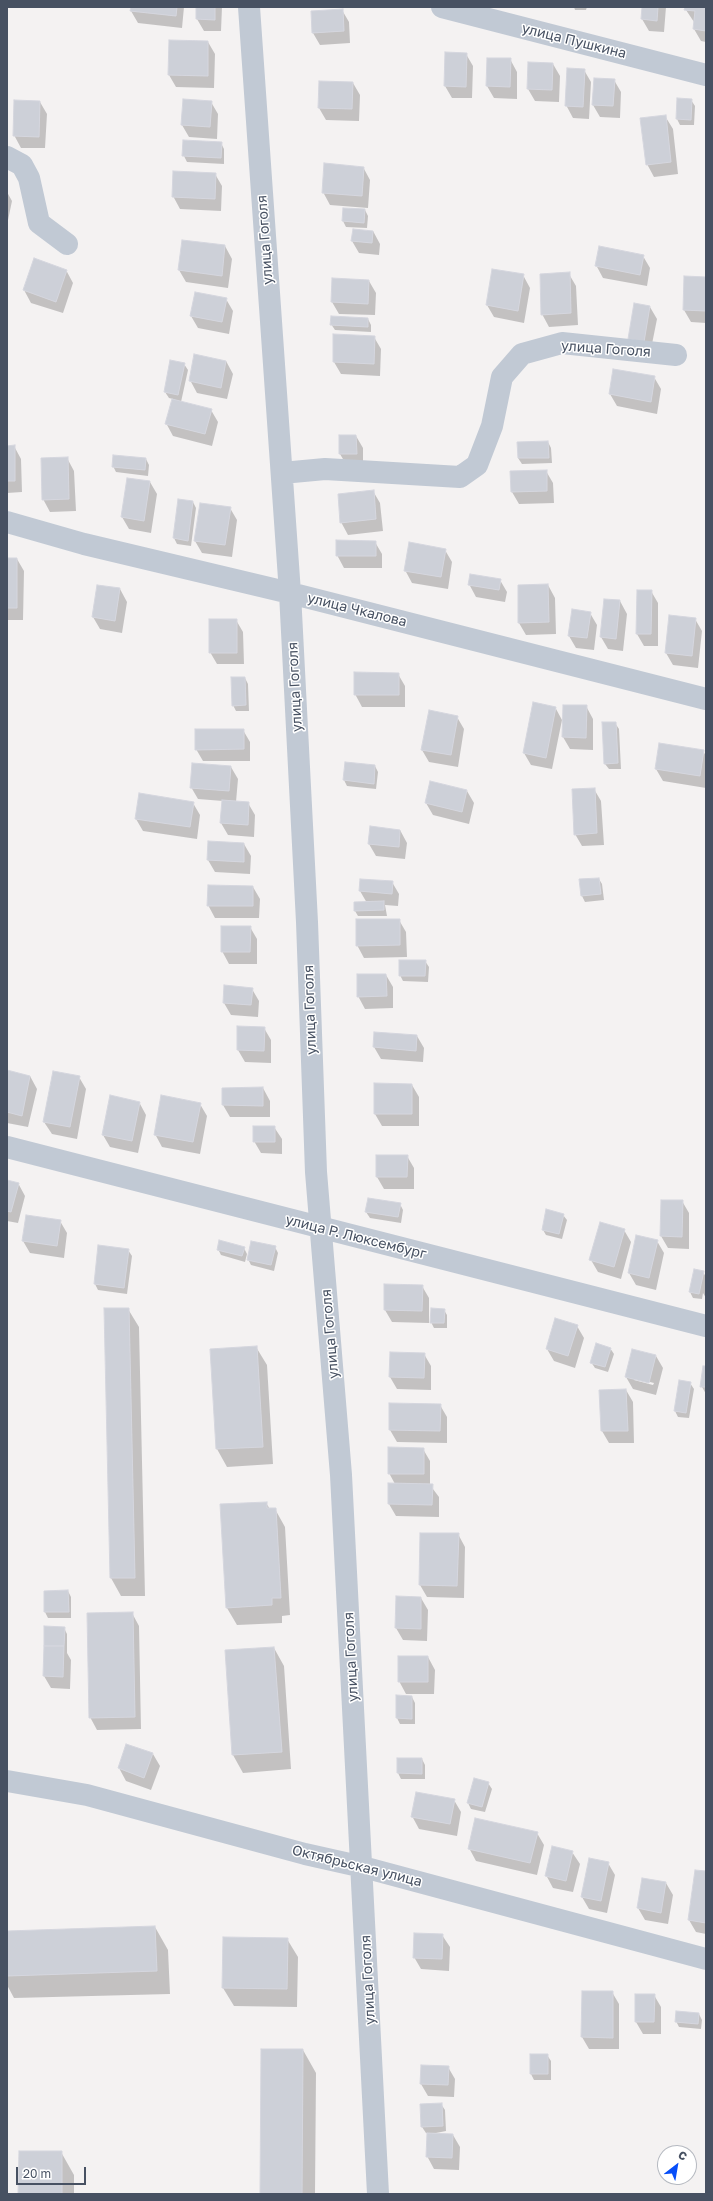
<!DOCTYPE html>
<meta charset="utf-8">
<style>
body{margin:0}
#map{position:relative;width:713px;height:2201px;overflow:hidden;background:#f4f2f2;font-family:"Golos Text",sans-serif}
canvas{display:block}
.frame{position:absolute;inset:0;border:8px solid #475162;pointer-events:none}
.north{position:absolute;left:657px;top:2145px;width:40px;height:40px;box-sizing:border-box;background:#fff;border:1px solid #b5b9c0;border-radius:50%;rotate:31deg;font-size:11px;font-weight:700;line-height:16px;text-align:center;color:#475162}
.north::after{content:'';display:block;margin:auto;width:14px;height:18px;background:#074ef9;clip-path:polygon(50% 0,100% 100%,50% 72%,0 100%)}
.scale{position:absolute;left:16px;top:2167px;width:70px;height:18px;box-sizing:border-box;border:2px solid #475162;border-top:0;padding-left:5px;font-size:12px;line-height:14px;white-space:nowrap;color:#475162;-webkit-text-stroke:3px #fff;paint-order:stroke}
</style>
<div id="map">
<canvas width="713" height="2201"></canvas>
<div class="frame"></div>
<div class="north">С</div>
<div class="scale">20 m</div>
</div>
<script>
const context = document.querySelector('canvas').getContext('2d');
context.lineJoin = 'round';
function paint(path, color) { context.fillStyle = color; context.fill(path, 'evenodd'); }
const poly = rows => new Path2D(rows.map(r => 'M' + r).join(''));
function strokePath(path, color, width, dash) { context.strokeStyle = color; context.lineWidth = width; context.lineCap = dash ? 'butt' : 'round'; context.setLineDash(dash || []); context.stroke(path); }
function label(font, color, halo, rows, align = 'center') {
  context.font = font + ' "Golos Text",sans-serif'; context.lineWidth = 3; context.setLineDash([]); context.textBaseline = 'middle'; context.strokeStyle = halo; context.fillStyle = color; for (const [text, x, y, turn = 0] of rows) {
    context.save(); context.translate(x, y); context.rotate((+turn || 0) * Math.PI / 180); context.textAlign = isNaN(turn) ? turn : align; if (halo) context.strokeText(text, 0, 0); context.fillText(text, 0, 0); context.restore();
  }
}
const shadow = poly([
 [132,7,184,7,182,28,138,23,131,11],
 [197,7,222,7,221,31,204,31,197,19],
 [574,7,587,7,586,10,575,10],
 [643,7,666,7,664,32,649,31,642,19],
 [686,7,706,7,706,42,701,41,694,29,694,22,686,10],
 [342,10,349,22,350,43,320,45,313,33],
 [208,42,215,54,214,88,176,87,169,75],
 [466,54,473,66,472,98,452,98,445,86],
 [510,59,517,72,517,99,494,98,487,86],
 [553,64,560,76,559,102,535,101,528,89],
 [584,70,591,82,589,119,573,118,566,105],
 [614,80,621,92,620,118,600,117,593,105],
 [353,83,360,95,359,121,326,120,319,108],
 [184,100,211,102,218,114,217,139,189,137,182,125],
 [691,100,695,106,694,125,680,125,677,119],
 [40,102,47,114,45,148,21,148,14,135],
 [665,116,673,129,678,174,654,177,647,164],
 [221,143,224,149,224,164,187,162,184,156],
 [363,167,370,180,368,208,330,205,323,192],
 [215,174,222,186,221,211,180,209,173,196],
 [7,192,12,201,7,225],
 [365,210,368,216,367,228,346,227,343,221],
 [373,231,380,244,379,255,359,253,352,241],
 [225,246,232,259,228,288,186,282,179,270],
 [643,256,650,268,647,286,603,278,596,265],
 [66,270,73,283,63,313,31,303,24,290],
 [493,270,523,275,530,288,524,323,494,317,487,305],
 [569,274,576,286,578,325,549,327,542,314],
 [706,278,706,323,691,322,684,310],
 [369,281,376,293,375,315,339,314,332,302],
 [226,299,233,311,229,334,198,328,191,316],
 [650,307,657,319,650,354,636,351],
 [368,319,371,325,371,332,335,330,331,324],
 [334,335,374,337,381,349,380,376,341,374,334,362],
 [226,361,233,374,227,399,197,393,190,380],
 [184,364,188,370,181,402,211,410,218,422,212,446,173,436,166,423,173,399,169,398,165,392],
 [614,370,654,377,661,389,657,414,617,406,610,394],
 [340,436,356,436,363,448,363,466,347,466,340,454],
 [548,442,551,448,552,463,522,464,518,458],
 [14,446,21,459,22,492,7,493,7,447],
 [67,458,74,471,76,511,50,512,43,499],
 [146,459,149,465,148,476,116,472,113,466],
 [546,471,553,483,554,503,519,504,512,492],
 [128,479,150,482,157,494,151,533,129,529,122,517],
 [373,491,380,503,383,531,348,535,341,522],
 [179,500,193,502,196,508,191,546,177,544,174,538],
 [230,508,237,520,232,557,202,553,195,541],
 [375,542,382,554,382,568,344,568,337,555],
 [445,550,452,562,448,589,412,583,405,570],
 [7,559,17,559,24,571,23,620,7,620],
 [500,580,507,592,505,602,476,597,469,584],
 [548,585,555,598,556,634,526,635,519,623],
 [98,586,120,589,127,602,122,633,100,629,93,617],
 [638,591,651,591,658,603,658,646,644,646,637,634],
 [620,601,627,614,623,651,608,649,601,637],
 [590,613,597,625,594,650,576,648,569,636],
 [695,619,702,631,698,668,673,665,666,653],
 [236,620,243,632,244,664,217,664,210,652],
 [398,674,405,686,405,707,362,707,355,694],
 [245,678,248,684,249,711,236,711,233,705],
 [564,706,586,706,593,719,593,750,570,749,563,737],
 [555,707,562,720,552,769,531,765,524,753],
 [457,717,464,729,458,767,429,762,422,750],
 [615,723,619,729,621,769,609,769,605,764],
 [243,730,250,742,250,761,203,761,196,749],
 [703,751,706,756,706,788,663,781,656,769],
 [375,766,378,772,376,789,347,786,344,780],
 [231,767,238,779,236,802,248,803,255,815,254,837,228,835,221,823,223,801,198,799,191,787],
 [594,789,601,801,604,845,582,846,575,834],
 [467,791,474,803,469,824,433,815,426,803],
 [193,803,200,815,197,839,143,831,136,819],
 [400,830,407,843,405,859,376,856,369,844],
 [244,844,251,856,250,874,215,872,208,860],
 [599,879,602,884,604,900,585,902,582,896,580,880],
 [361,880,392,882,399,894,398,906,385,905,387,916,358,916,355,911,367,903,360,891],
 [253,887,260,899,259,918,215,918,208,905],
 [399,920,406,932,407,957,364,958,357,945],
 [250,927,257,939,257,964,229,964,222,951],
 [425,961,429,967,428,982,403,981,400,975],
 [386,975,393,987,393,1008,365,1009,358,996],
 [252,989,259,1001,258,1017,231,1015,224,1003],
 [238,1027,264,1028,271,1040,271,1063,245,1062,238,1050],
 [417,1036,424,1048,423,1062,381,1059,374,1047],
 [7,1071,30,1076,37,1089,28,1127,7,1123],
 [79,1077,86,1089,77,1139,52,1134,44,1122],
 [412,1085,419,1097,419,1126,382,1126,375,1114],
 [263,1088,270,1101,270,1117,230,1117,223,1105,223,1089],
 [139,1102,146,1115,138,1153,110,1147,103,1135],
 [200,1104,207,1116,200,1154,162,1147,155,1134],
 [274,1127,282,1139,282,1154,261,1153,254,1141],
 [407,1156,414,1168,414,1189,384,1189,377,1177],
 [7,1181,18,1183,25,1196,18,1223,7,1221],
 [682,1201,689,1213,689,1249,668,1248,661,1236],
 [400,1204,403,1210,401,1223,370,1218,366,1212],
 [563,1215,567,1220,562,1239,546,1235,543,1230],
 [60,1221,67,1233,64,1258,30,1253,23,1241],
 [624,1230,631,1242,621,1279,598,1272,591,1260],
 [657,1241,664,1253,656,1290,636,1285,629,1273],
 [99,1246,128,1250,132,1256,127,1294,98,1290,95,1284],
 [275,1247,278,1253,274,1271,251,1265,248,1259],
 [244,1248,247,1254,245,1262,221,1255,218,1249],
 [703,1272,706,1277,706,1298,703,1293,702,1299,693,1298,690,1292],
 [422,1286,429,1298,429,1323,392,1322,385,1310],
 [105,1309,128,1309,139,1327,145,1596,121,1596,111,1578],
 [444,1310,447,1315,447,1328,434,1328,431,1322],
 [577,1326,584,1338,575,1368,554,1361,547,1349],
 [256,1347,267,1365,273,1464,227,1467,217,1449,211,1350],
 [610,1348,614,1354,608,1372,595,1368,591,1362],
 [391,1353,424,1354,431,1366,431,1390,397,1389,390,1377],
 [656,1356,663,1368,656,1395,633,1389,626,1377],
 [634,1378,654,1383,653,1385,634,1380],
 [706,1367,706,1394,702,1387],
 [690,1383,694,1389,689,1418,678,1417,675,1411],
 [626,1390,633,1402,634,1443,609,1443,602,1431,600,1391],
 [440,1405,447,1417,447,1443,397,1442,390,1430],
 [423,1449,430,1461,430,1485,439,1497,439,1517,396,1516,389,1504,395,1484,389,1473],
 [266,1503,270,1509,275,1509,285,1527,290,1615,282,1616,282,1623,237,1625,227,1608],
 [458,1534,465,1547,464,1598,427,1597,420,1585],
 [68,1591,71,1597,71,1618,48,1618,45,1612],
 [397,1597,421,1598,428,1610,427,1641,403,1640,396,1628],
 [132,1613,139,1626,141,1729,97,1730,90,1717],
 [64,1628,67,1634,67,1653,71,1660,70,1689,51,1688,44,1676],
 [274,1648,284,1666,291,1769,243,1773,233,1755,226,1651],
 [428,1657,435,1670,434,1694,406,1694,399,1681],
 [412,1697,415,1703,415,1724,400,1724,397,1718],
 [127,1745,153,1754,160,1766,151,1790,126,1781,119,1768],
 [422,1759,425,1765,425,1779,401,1779,398,1773],
 [488,1783,492,1789,485,1812,471,1809,468,1803],
 [454,1800,461,1812,457,1836,419,1829,412,1816],
 [537,1833,544,1845,537,1875,476,1861,469,1848],
 [572,1852,580,1864,573,1892,553,1888,546,1875],
 [608,1863,615,1875,607,1913,589,1909,582,1897],
 [696,1871,706,1872,706,1934,696,1932,689,1920],
 [666,1883,673,1895,668,1924,645,1920,638,1908],
 [155,1927,168,1950,170,1994,14,1998,7,1985,7,1932],
 [442,1935,450,1947,449,1971,421,1969,414,1957],
 [224,1938,287,1939,298,1957,297,2007,234,2006,223,1988],
 [583,1992,612,1992,619,2004,619,2049,589,2049,582,2037],
 [654,1995,661,2007,661,2034,643,2034,636,2022],
 [699,2014,702,2020,701,2029,679,2027,676,2021],
 [303,2050,316,2073,315,2194,261,2194],
 [531,2055,547,2055,551,2061,551,2080,534,2080,531,2074],
 [448,2067,455,2079,454,2097,428,2096,421,2084],
 [441,2104,445,2110,446,2131,431,2134,453,2135,460,2147,459,2170,434,2169,427,2156,428,2133,426,2133,422,2127,421,2105],
 [61,2152,74,2175,74,2194,19,2194]
]);
const building = poly([
 [131,7,177,7,176,16,130,11,131,7],
 [196,7,215,7,215,20,196,19,196,7],
 [642,7,658,7,657,21,641,19,642,7],
 [685,7,706,7,706,31,693,29,695,11,684,10,685,7],
 [343,9,344,31,312,33,311,11,343,9],
 [169,40,208,41,208,76,168,75,169,40],
 [445,52,467,53,466,87,444,86,445,52],
 [487,58,511,58,510,87,486,86,487,58],
 [528,62,553,63,552,90,527,89,528,62],
 [567,68,585,69,583,107,565,106,567,68],
 [594,78,615,79,613,106,592,105,594,78],
 [319,81,353,82,352,109,318,108,319,81],
 [677,98,692,99,691,120,676,119,677,98],
 [183,99,212,101,210,127,181,125,183,99],
 [14,100,40,101,39,137,13,136,14,100],
 [666,115,671,162,646,165,640,118,666,115],
 [183,140,222,142,221,158,182,156,183,140],
 [324,163,364,167,362,196,322,193,324,163],
 [173,171,216,173,215,199,172,197,173,171],
 [343,208,365,209,364,223,342,221,343,208],
 [353,229,373,231,372,243,351,241,353,229],
 [182,240,225,245,222,276,178,270,182,240],
 [599,246,644,255,640,275,595,266,599,246],
 [34,258,67,270,56,302,23,290,34,258],
 [492,269,524,274,518,311,486,305,492,269],
 [570,272,571,313,541,315,540,274,570,272],
 [684,276,706,277,706,311,683,310,684,276],
 [332,278,369,280,368,304,331,302,332,278],
 [195,292,227,298,222,322,190,316,195,292],
 [634,303,650,306,644,342,628,339,634,303],
 [331,316,368,318,368,327,330,325,331,316],
 [333,334,375,336,374,364,333,362,333,334],
 [194,354,226,361,221,388,189,381,194,354],
 [170,360,185,363,178,395,164,392,170,360],
 [613,369,655,376,651,402,609,394,613,369],
 [172,399,212,409,205,434,165,424,172,399],
 [339,435,356,435,357,454,339,454,339,435],
 [548,441,549,458,518,458,517,442,548,441],
 [15,445,15,481,7,481,7,446,15,445],
 [113,455,146,458,145,470,112,467,113,455],
 [68,457,69,499,42,500,41,458,68,457],
 [547,470,547,491,511,492,510,471,547,470],
 [127,478,150,481,144,521,121,517,127,478],
 [374,490,376,519,340,523,338,494,374,490],
 [178,499,193,501,188,541,173,538,178,499],
 [200,503,231,507,225,545,194,541,200,503],
 [336,540,376,541,376,556,336,556,336,540],
 [409,542,446,549,441,577,404,571,409,542],
 [7,558,17,558,17,608,7,608,7,558],
 [470,574,501,579,499,590,468,585,470,574],
 [548,584,549,622,518,623,518,585,548,584],
 [97,585,120,588,115,621,92,617,97,585],
 [637,590,652,590,651,634,636,634,637,590],
 [604,599,620,600,616,639,600,637,604,599],
 [572,609,591,612,587,638,568,636,572,609],
 [669,615,696,618,692,656,665,653,669,615],
 [209,619,237,619,237,653,209,653,209,619],
 [354,672,399,673,399,695,354,695,354,672],
 [231,677,245,677,246,705,232,706,231,677],
 [533,702,556,707,546,758,523,753,533,702],
 [563,705,587,705,586,738,562,737,563,705],
 [429,710,458,716,451,755,421,750,429,710],
 [602,722,616,722,618,763,604,764,602,722],
 [195,729,244,729,244,749,195,750,195,729],
 [659,743,704,750,700,776,655,769,659,743],
 [345,762,375,765,374,784,343,780,345,762],
 [192,763,231,766,229,791,190,788,192,763],
 [430,781,467,790,462,812,425,803,430,781],
 [595,788,597,833,574,835,572,789,595,788],
 [139,793,194,802,190,827,135,819,139,793],
 [222,800,249,802,248,825,220,823,222,800],
 [370,826,400,830,399,847,368,844,370,826],
 [208,841,244,843,244,862,207,860,208,841],
 [599,878,601,894,581,896,579,879,599,878],
 [360,879,393,881,392,894,359,891,360,879],
 [208,885,253,886,253,906,207,906,208,885],
 [384,901,384,910,354,911,354,902,384,901],
 [356,919,400,919,400,945,356,946,356,919],
 [221,926,251,926,250,952,221,952,221,926],
 [399,960,426,960,425,976,399,976,399,960],
 [357,974,386,974,387,996,357,997,357,974],
 [224,985,253,988,251,1005,223,1003,224,985],
 [237,1026,265,1027,264,1051,237,1050,237,1026],
 [374,1032,417,1035,416,1051,373,1047,374,1032],
 [7,1070,30,1076,22,1116,7,1112,7,1070],
 [53,1071,80,1076,70,1127,43,1122,53,1071],
 [374,1083,412,1084,412,1114,374,1114,374,1083],
 [263,1087,263,1106,222,1105,222,1088,263,1087],
 [110,1095,140,1102,132,1141,102,1135,110,1095],
 [161,1095,201,1103,193,1142,154,1135,161,1095],
 [253,1126,275,1126,275,1142,253,1142,253,1126],
 [376,1155,408,1155,407,1177,376,1177,376,1155],
 [7,1180,19,1183,11,1212,7,1211,7,1180],
 [368,1198,401,1203,398,1217,365,1212,368,1198],
 [661,1200,683,1200,682,1237,660,1236,661,1200],
 [546,1209,564,1214,559,1234,542,1230,546,1209],
 [26,1215,61,1220,57,1246,22,1241,26,1215],
 [600,1222,625,1229,614,1267,589,1260,600,1222],
 [636,1235,658,1240,649,1278,628,1273,636,1235],
 [219,1240,245,1247,242,1256,217,1250,219,1240],
 [251,1241,276,1246,271,1265,247,1260,251,1241],
 [98,1245,129,1249,124,1288,94,1284,98,1245],
 [694,1269,704,1271,699,1294,689,1292,694,1269],
 [384,1284,423,1285,422,1311,384,1310,384,1284],
 [104,1308,129,1308,135,1578,110,1578,104,1308],
 [431,1308,445,1309,444,1323,430,1323,431,1308],
 [555,1318,578,1325,568,1356,546,1349,555,1318],
 [596,1343,611,1348,605,1367,590,1363,596,1343],
 [257,1346,263,1447,216,1449,210,1349,257,1346],
 [632,1349,656,1355,649,1383,625,1377,632,1349],
 [390,1352,425,1353,424,1378,389,1377,390,1352],
 [703,1366,706,1366,706,1387,700,1387,703,1366],
 [679,1380,691,1382,686,1413,674,1411,679,1380],
 [626,1389,628,1431,601,1431,599,1390,626,1389],
 [389,1403,441,1404,440,1431,389,1430,389,1403],
 [388,1447,424,1448,424,1474,388,1474,388,1447],
 [388,1483,433,1484,432,1505,388,1504,388,1483],
 [267,1502,267,1508,276,1508,281,1598,272,1598,272,1605,226,1608,220,1504,267,1502],
 [420,1533,459,1533,457,1586,419,1585,420,1533],
 [68,1590,69,1612,44,1612,44,1591,68,1590],
 [396,1596,421,1597,421,1629,395,1628,396,1596],
 [133,1612,135,1717,89,1718,87,1613,133,1612],
 [44,1626,65,1627,64,1646,44,1646,44,1626],
 [44,1646,64,1646,63,1677,43,1676,44,1646],
 [274,1647,282,1752,232,1755,225,1650,274,1647],
 [398,1656,428,1656,428,1682,398,1682,398,1656],
 [396,1695,412,1696,412,1719,396,1718,396,1695],
 [126,1744,153,1753,144,1778,118,1768,126,1744],
 [397,1758,422,1758,422,1774,397,1773,397,1758],
 [474,1778,489,1782,482,1807,467,1803,474,1778],
 [416,1792,455,1799,450,1824,411,1817,416,1792],
 [475,1818,538,1832,530,1863,468,1849,475,1818],
 [552,1846,573,1851,566,1881,545,1876,552,1846],
 [589,1858,609,1862,601,1901,581,1897,589,1858],
 [695,1870,706,1871,706,1923,688,1920,695,1870],
 [642,1878,666,1882,661,1913,637,1908,642,1878],
 [155,1926,157,1971,7,1976,7,1931,155,1926],
 [414,1933,443,1934,442,1959,413,1958,414,1933],
 [223,1937,288,1938,287,1989,222,1988,223,1937],
 [582,1991,613,1991,613,2038,581,2037,582,1991],
 [635,1994,655,1994,654,2022,635,2022,635,1994],
 [676,2011,699,2013,698,2024,675,2022,676,2011],
 [261,2049,303,2049,302,2194,260,2194,261,2049],
 [530,2054,548,2054,548,2074,530,2074,530,2054],
 [421,2065,449,2066,448,2085,420,2084,421,2065],
 [442,2103,443,2126,421,2127,420,2104,442,2103],
 [427,2133,453,2134,452,2158,426,2157,427,2133],
 [19,2151,62,2151,62,2194,18,2194,19,2151]
]);
const minor = poly([
 [249,7,290,593,307,922,316,1172,341,1475,378,2194],
 [442,7,706,75],
 [7,157,22,165,29,178,39,223,67,244],
 [282,473,325,469,460,477,477,465,492,426,502,377,522,354,562,343,676,355],
 [7,522,84,544,290,593,706,699],
 [7,1147,706,1326],
 [7,1781,87,1795,305,1854,363,1867,706,1959]
]);
const streetNames = [
 ["улица Пушкина",574,41,14],
 ["улица Гоголя",265,240,-94],
 ["улица Гоголя",606,349,4],
 ["улица Чкалова",357,610,14],
 ["улица Гоголя",295,687,-93],
 ["улица Гоголя",310,1010,-92],
 ["улица Р. Люксембург",356,1237,14],
 ["улица Гоголя",330,1334,-95],
 ["улица Гоголя",351,1657,-93],
 ["Октябрьская улица",357,1866,14],
 ["улица Гоголя",368,1980,-93]
];
paint(shadow, '#0003');
paint(building, '#cdd0d8');
strokePath(building, '#d5d6de', 1);
strokePath(minor, '#c1c9d4', 22);
label('14px', '#475162', '#fff', streetNames);
</script>
